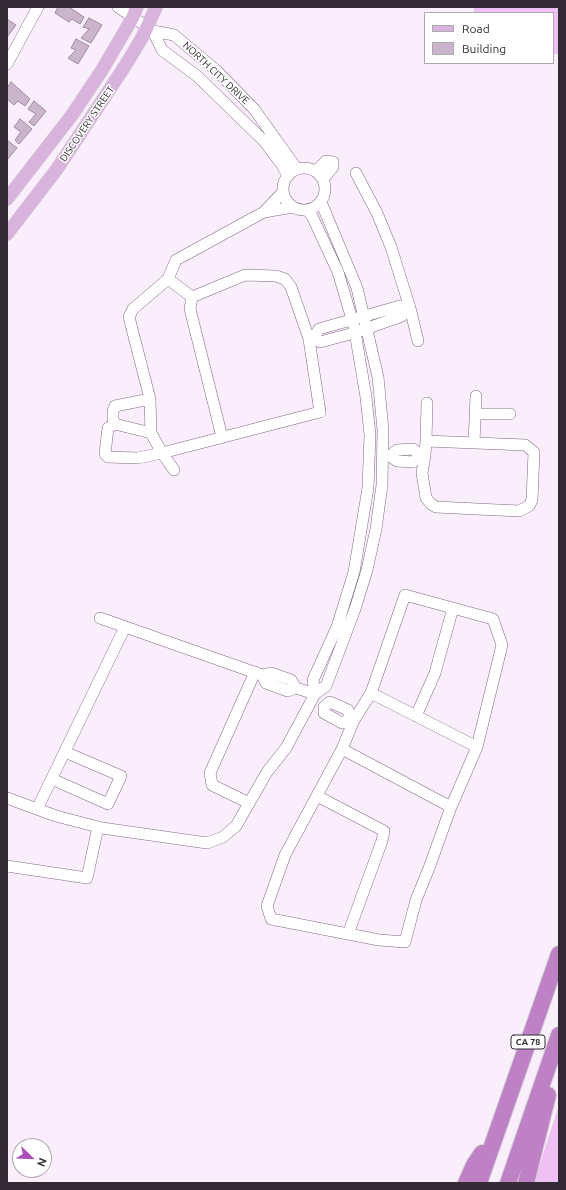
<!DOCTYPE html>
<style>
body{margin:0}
#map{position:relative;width:566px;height:1190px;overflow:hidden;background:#faedfc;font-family:Ubuntu,sans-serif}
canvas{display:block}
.frame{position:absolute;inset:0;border:8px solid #332b34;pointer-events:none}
.legend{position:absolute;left:424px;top:12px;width:130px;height:52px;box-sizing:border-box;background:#fff;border:1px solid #adaaae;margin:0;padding:5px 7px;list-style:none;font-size:12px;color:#332b34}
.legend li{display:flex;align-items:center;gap:8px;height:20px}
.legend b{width:20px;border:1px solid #adaaae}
.north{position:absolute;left:12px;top:1138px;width:40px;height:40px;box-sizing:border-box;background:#fff;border:1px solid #adaaae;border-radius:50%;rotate:113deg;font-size:11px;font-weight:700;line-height:16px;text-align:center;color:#332b34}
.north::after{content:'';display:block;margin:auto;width:14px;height:18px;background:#ad4fb9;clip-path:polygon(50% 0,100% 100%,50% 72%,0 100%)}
</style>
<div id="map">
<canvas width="566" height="1190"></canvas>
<div class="frame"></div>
<ul class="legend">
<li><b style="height:5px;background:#d8b3dc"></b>Road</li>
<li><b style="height:11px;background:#cbb5cd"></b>Building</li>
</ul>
<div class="north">N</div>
</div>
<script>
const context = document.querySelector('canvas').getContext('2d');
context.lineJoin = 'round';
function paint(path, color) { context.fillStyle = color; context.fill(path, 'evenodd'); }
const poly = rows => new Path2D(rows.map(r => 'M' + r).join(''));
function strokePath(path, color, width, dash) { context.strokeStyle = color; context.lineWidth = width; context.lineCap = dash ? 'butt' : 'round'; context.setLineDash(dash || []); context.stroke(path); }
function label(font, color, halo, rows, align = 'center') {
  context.font = font + ' Ubuntu,sans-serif'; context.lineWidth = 3; context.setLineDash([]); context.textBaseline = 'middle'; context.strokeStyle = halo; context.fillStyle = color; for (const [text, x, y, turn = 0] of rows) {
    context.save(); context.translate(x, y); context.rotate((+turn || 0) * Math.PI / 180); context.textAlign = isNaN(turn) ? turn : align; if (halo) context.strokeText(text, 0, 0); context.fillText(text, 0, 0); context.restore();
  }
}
const green = poly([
 [474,7,559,7,559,54,553,54,553,13,474,13],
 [559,1105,559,1183,534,1183,536,1176]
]);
const building = poly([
 [58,7,69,7,84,17,80,24,72,19,69,22,55,13,58,7],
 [89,18,102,25,91,43,81,38,89,29,83,27,89,18],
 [7,19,16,25,7,37,7,19],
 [76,39,89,46,78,64,68,58,76,50,71,48,76,39],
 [11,82,30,99,25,106,18,101,14,105,7,99,7,88,11,82],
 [34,101,46,111,34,126,29,122,36,114,28,109,34,101],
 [20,119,32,129,19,144,15,140,21,132,14,127,20,119],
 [7,140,17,148,7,160,7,140]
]);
const minor = poly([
 [118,7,153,31,174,35,217,71,254,109,297,169],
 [153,31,162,50,197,76,264,141,282,165,288,176],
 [7,64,38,7],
 '283 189a21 21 0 1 1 42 0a21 21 0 1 1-42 0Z',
 [316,171,326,161,333,162,333,167,323,179],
 [356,173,377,213,391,247,410,308],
 [283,192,264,212,293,207],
 [307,210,312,216,338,272,354,326,366,397,370,435,368,488,354,572,337,627,313,680,315,694],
 [168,279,192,297],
 [314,338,320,342,354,333,402,316,406,309],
 [150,399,151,433],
 [475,414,510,414],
 [115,424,113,419,113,411,115,406,150,399,129,317,133,309,168,279,176,260,264,212],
 [222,437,190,309,192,297,245,275,276,276,285,279,291,287,309,339],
 [426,441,427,403],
 [474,443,476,396],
 [390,456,397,450,413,449,421,455,425,455,422,473,426,498,431,504,436,507,519,511,529,506,532,500,534,452,525,445,426,441,425,455],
 [384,457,390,456,397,461,413,462,421,455],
 [174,470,162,453,151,433,115,424,108,428,105,454,108,457,138,458,162,453,320,412,309,339,314,338,319,329,400,306,406,309,410,308,418,341],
 [100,618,262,675,271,673,291,680,296,688,315,694],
 [262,675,266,683,288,691,296,688],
 [371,693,405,595,493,619,502,645,477,747],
 [324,707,330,702,348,710,350,719,354,720,342,749,451,807,429,868,416,900,405,942,379,940,271,919,267,906,285,855,342,749],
 [324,707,324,713,342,723,350,719],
 [416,716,435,673,453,608],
 [354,720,371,693,477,747,451,807],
 [52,779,108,804,121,776,65,752],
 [317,796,384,831,382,841,348,934],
 [7,798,56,816,102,828,207,843,223,837,236,826,267,772,286,748,315,694,326,686,355,609,367,570,376,529,382,485,383,430,378,377,357,288,321,202],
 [249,803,212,785,210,773,255,672],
 [37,809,125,627],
 [7,866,87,878,98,827]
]);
const major = poly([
 [7,199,72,115,102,70,133,17,137,7],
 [7,234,57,169,125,66,143,36,156,7]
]);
const highway = poly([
 [466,1183,474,1165,482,1153],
 [479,1183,559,954],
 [508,1183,559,1035],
 [526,1183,548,1095]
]);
const shields = [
 [528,1042,34]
];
const shieldNames = [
 ["CA 78",528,1042]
];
const streetNames = [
 ["NORTH CITY DRIVE",216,73,43],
 ["DISCOVERY STREET",87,124,-56]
];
paint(green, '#efc0f4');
paint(building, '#cbb5cd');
strokePath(building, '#9f8aa1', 1);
strokePath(minor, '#7e6a80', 12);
strokePath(major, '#d6d5d6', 14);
strokePath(highway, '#d6d5d6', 18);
strokePath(minor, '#fff', 11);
strokePath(major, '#d8b3dc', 13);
strokePath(highway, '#be81c5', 16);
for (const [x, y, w] of shields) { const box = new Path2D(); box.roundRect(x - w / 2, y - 7, w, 14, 3); context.fillStyle = '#fff'; context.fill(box); strokePath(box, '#332b34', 1); }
label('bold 9px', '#332b34', null, shieldNames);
label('10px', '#332b34', '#fff', streetNames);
</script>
